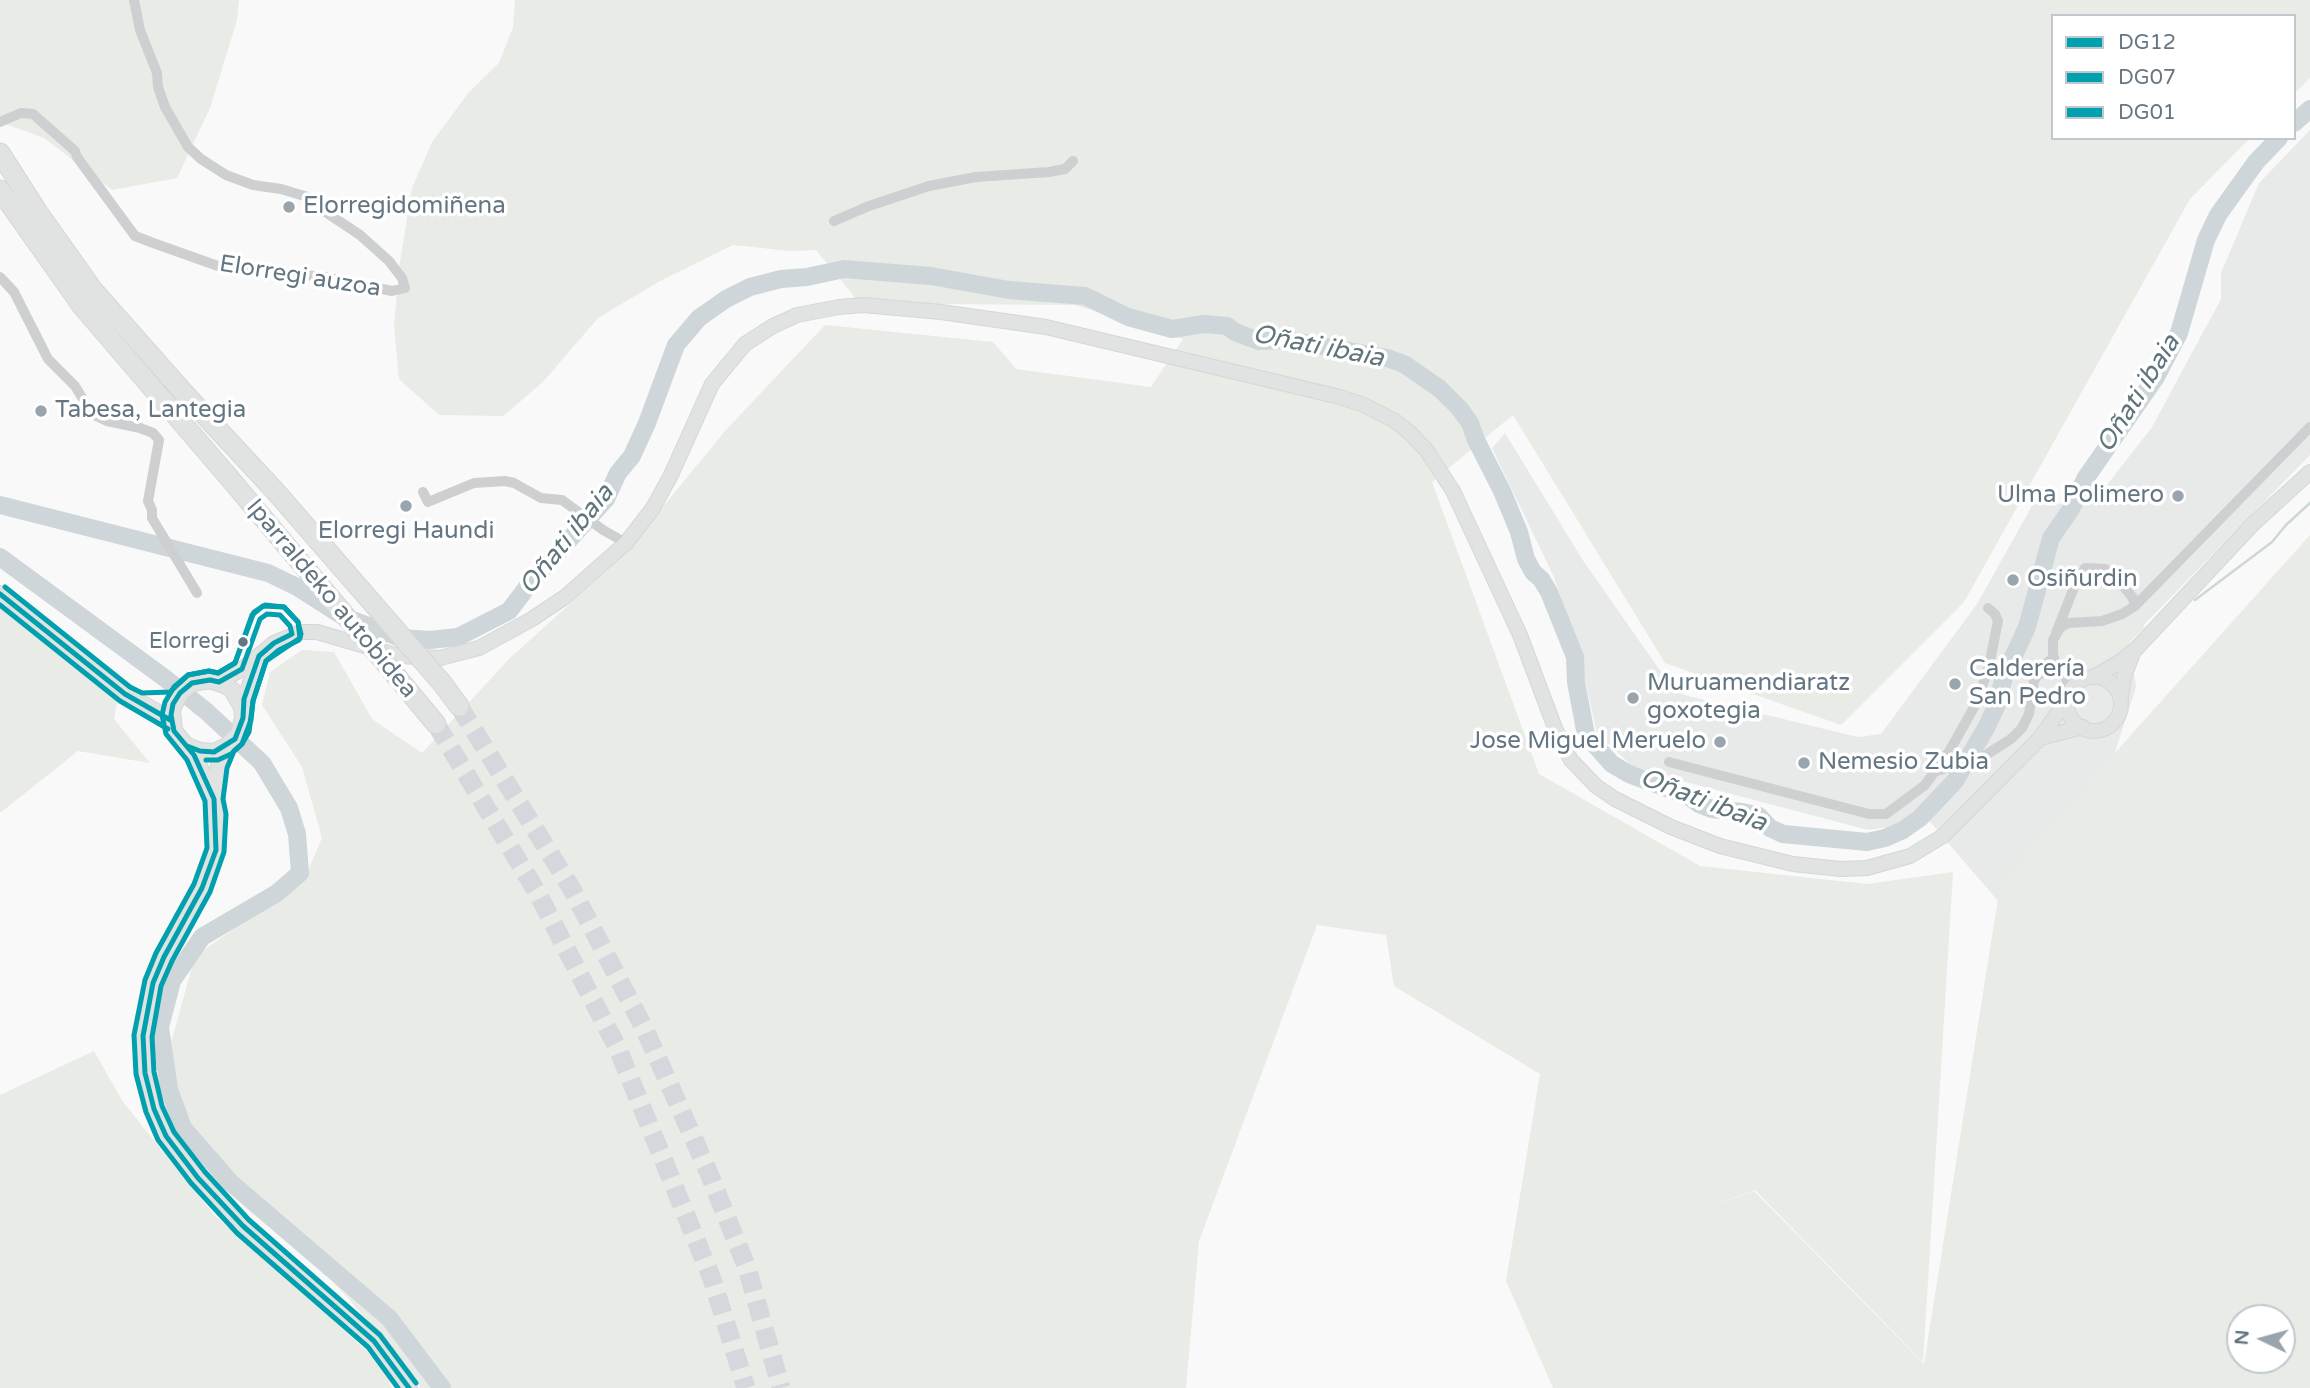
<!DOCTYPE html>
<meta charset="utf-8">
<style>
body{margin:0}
#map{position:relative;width:2310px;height:1388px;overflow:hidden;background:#f9f9f9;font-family:"Varela Round",sans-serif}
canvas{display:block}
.legend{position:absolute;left:2051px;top:14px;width:245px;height:126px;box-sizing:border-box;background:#fff;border:2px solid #c1c8cd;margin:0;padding:9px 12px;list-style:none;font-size:21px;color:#657683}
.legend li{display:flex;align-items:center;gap:14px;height:35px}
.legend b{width:35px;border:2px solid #c1c8cd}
.north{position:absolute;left:2226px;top:1304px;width:70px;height:70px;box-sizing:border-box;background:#fff;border:2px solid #c1c8cd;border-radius:50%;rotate:275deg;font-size:19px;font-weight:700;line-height:28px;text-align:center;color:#657683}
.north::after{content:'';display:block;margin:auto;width:24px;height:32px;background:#99a4ac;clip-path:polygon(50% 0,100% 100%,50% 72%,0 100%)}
</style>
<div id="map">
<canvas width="2310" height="1388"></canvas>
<ul class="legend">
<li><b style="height:9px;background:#00a0ae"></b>DG12</li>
<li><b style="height:9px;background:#00a0ae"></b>DG07</li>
<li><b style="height:9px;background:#00a0ae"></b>DG01</li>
</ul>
<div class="north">N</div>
</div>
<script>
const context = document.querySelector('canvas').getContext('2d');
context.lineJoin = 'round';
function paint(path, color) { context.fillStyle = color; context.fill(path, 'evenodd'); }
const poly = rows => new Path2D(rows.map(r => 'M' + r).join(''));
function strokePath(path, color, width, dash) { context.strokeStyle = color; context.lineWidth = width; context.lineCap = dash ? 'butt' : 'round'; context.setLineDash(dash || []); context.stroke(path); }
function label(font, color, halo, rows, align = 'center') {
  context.font = font + ' "Varela Round",sans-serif'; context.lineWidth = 7; context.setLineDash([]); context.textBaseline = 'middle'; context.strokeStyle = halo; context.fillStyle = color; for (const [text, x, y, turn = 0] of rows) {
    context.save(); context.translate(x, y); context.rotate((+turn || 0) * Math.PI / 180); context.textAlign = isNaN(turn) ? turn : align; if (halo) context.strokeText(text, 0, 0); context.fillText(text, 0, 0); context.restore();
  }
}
const built = poly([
 [2310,130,2310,455,2129,640,2136,687,2100,799,2004,908,1920,810,1889,827,1868,830,1686,782,1632,766,1597,733,1576,639,1553,575,1492,448,1505,433,1584,562,1666,679,1684,695,1858,737,1881,734,1977,604,2033,504,2093,503,2152,427,2221,299,2221,273,2259,183]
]);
const green = poly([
 [0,0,239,0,237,20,210,108,177,178,112,190,44,138,0,122],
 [515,0,2310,0,2310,78,2294,94,2294,16,2053,16,2053,138,2250,138,2190,199,1964,602,1841,725,1665,663,1513,415,1432,482,1539,774,1700,866,1867,884,1953,872,1923,1362,1755,1190,1702,1209,1754,1191,1924,1364,2001,880,2310,535,2310,1388,1553,1388,1506,1281,1540,1074,1394,986,1386,935,1317,925,1199,1241,1186,1388,420,1388,418,1381,348,1298,217,1158,187,1118,168,1054,195,956,304,880,322,838,302,767,262,705,270,672,302,650,334,652,372,719,422,753,511,657,621,558,725,431,825,325,993,342,1016,369,1151,387,1183,339,1075,305,933,304,857,300,816,250,791,251,733,245,660,281,598,318,543,382,503,416,439,415,399,379,394,325,400,262,412,188,432,142,469,92,499,63,513,27],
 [2240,1318,2282,1318,2282,1360,2240,1360],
 [2098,578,2108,581,2112,586,2114,599,2104,609,2079,611,2075,607,2084,584],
 [2,607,69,663,118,697,114,719,150,763,78,751,0,813,0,609],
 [2137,619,2145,627,2127,645,2092,667,2067,664,2059,653,2062,636,2076,627,2077,629,2106,631],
 [94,1051,123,1102,215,1216,326,1313,385,1369,392,1388,0,1388,0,1095]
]);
const stream = poly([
 [2195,600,2272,542,2286,525,2310,503]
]);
const river = poly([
 [2294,123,2310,109],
 [0,505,268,573,297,587,344,617,401,638,430,640,458,637,509,611,531,582,606,499,618,473,632,456,647,423,676,345,699,318,726,299,750,287,781,279,807,277,844,269,931,276,1009,290,1085,296,1128,317,1172,329,1204,324,1227,326,1235,332,1259,341,1288,340,1387,358,1404,364,1440,389,1460,409,1470,423,1476,440,1502,491,1519,532,1526,559,1533,572,1541,579,1549,592,1575,657,1576,682,1586,735,1612,764,1629,774,1688,796,1699,804,1712,809,1742,812,1759,816,1770,828,1783,834,1867,842,1885,838,1903,830,1920,818,1955,781,1986,728,1996,707,2004,677,2027,627,2051,538,2071,509,2085,479,2156,377,2179,333,2206,240,2218,215,2256,162,2279,138],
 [0,557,166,679,206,711,262,763,289,808,297,834,300,873,277,893,202,937,172,981,160,1027,169,1089,183,1128,230,1182,389,1318,442,1388]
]);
const motorwayTunnel = poly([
 [459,706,573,891,645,1030,708,1171,747,1268,781,1388],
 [436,724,538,894,618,1049,712,1279,746,1388]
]);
const minor = poly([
 [0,122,21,113,33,114,75,151,77,157,135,236,156,244,218,266,324,277,392,291,405,288,402,278,389,261,360,235,321,209,311,198,281,189,253,185,226,175,201,159,188,147,165,107,158,87,157,73,140,30,134,0],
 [834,221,869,206,929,186,976,177,1049,172,1065,169,1073,161],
 [0,277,14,292,48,359,75,386,92,414,107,421,140,428,153,433,159,440,148,501,152,510,152,518,197,593],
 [423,492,428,502,474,483,505,481,514,483,541,498,562,500,603,530,626,543],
 [2056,633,2077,580,2085,568,2105,569,2116,577,2133,598,2135,606],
 [2038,675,2060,666,2079,677,2088,678],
 [2070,695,2067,680,2054,660,2053,654,2053,640,2060,628,2068,623,2102,621,2122,614,2135,606,2310,427],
 [1669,762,1869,814,1886,814,1925,785,1950,750,1977,702,1989,666,1998,621,1995,614,1988,608],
 [1937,771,1981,758,2011,739,2022,728,2029,714,2034,681,2043,666,2054,657]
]);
const secondary = poly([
 [2094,677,2120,662,2136,649,2253,524,2310,472],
 '2067 704a27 27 0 1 1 54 0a27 27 0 1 1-54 0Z',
 [219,682,242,669,274,643,301,632,317,632,399,656,440,658,479,648,532,619,565,597,626,543,653,508,671,475,712,384,745,344,773,326,797,315,839,307,863,305,941,312,1046,327,1340,397,1364,405,1395,421,1410,433,1427,451,1453,491,1520,635,1555,728,1571,760,1596,786,1615,799,1671,827,1720,846,1793,864,1841,869,1867,868,1910,856,1943,836,2040,738,2061,708,2068,702],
 [2121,697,2124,677,2133,653],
 [242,707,258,658],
 [2040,738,2083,727]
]);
const primary = poly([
 [0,594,125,694,172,721],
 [187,746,200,751,214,752,227,746,239,734,243,718,242,707,233,691,227,686,210,680,192,683,180,693,172,709,174,731,194,755,214,799,217,832,216,850,210,868,202,888,164,957,148,1001,143,1049,145,1073,154,1109,175,1150,198,1178,243,1226,374,1341,409,1388],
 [214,796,219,766,227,746]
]);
const motorway = poly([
 [0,153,37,211,93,290,185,394,276,492],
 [0,190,82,306,226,474],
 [397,677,436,724],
 [442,683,459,706]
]);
const motorwayBridge = poly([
 [226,474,397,677],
 [276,492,442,683]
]);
const bus1 = poly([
 [0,594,125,694,172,721],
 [187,746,200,751,214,752,235,739,243,718,244,699,259,656,274,643,292,634,290,626,280,615,267,614,260,619,242,669,219,682,210,680,192,683,180,693,173,704,171,715,174,731,194,755,214,799,216,850,202,888,164,957,153,983,143,1036,145,1073,154,1109,166,1136,198,1178,243,1226,374,1341,409,1388]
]);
const bus2 = poly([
 [0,605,120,701,168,729],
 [206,760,218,760,231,754,242,744,251,720,253,701,266,661,300,638,298,622,284,607,265,605,254,612,235,663,218,673,209,671,188,675,174,687,165,702,162,715,166,734,187,760,205,801,207,848,194,884,156,953,145,980,134,1035,136,1074,146,1112,158,1140,191,1183,237,1233,368,1347,398,1388]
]);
const bus3 = poly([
 [5,587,130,687,142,693,170,692,188,675,209,671,218,673,235,663,252,615,263,606,284,607,298,622,301,634,299,640,279,650,266,661,253,701,249,732,242,744,234,751,227,768,223,799,226,814,224,852,210,892,172,961,161,986,152,1037,154,1072,162,1106,174,1132,205,1172,249,1220,380,1335,416,1383]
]);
const markers = [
 [289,207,7,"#99a4ac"],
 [41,411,7,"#99a4ac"],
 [2178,496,7,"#99a4ac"],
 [406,506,7,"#99a4ac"],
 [2013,580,7,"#99a4ac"],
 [243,642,6,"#657683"],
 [1955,684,7,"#99a4ac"],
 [1633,698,7,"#99a4ac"],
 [1720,742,7,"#99a4ac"],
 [1804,763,7,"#99a4ac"]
];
const busNames = [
 ["Elorregi",230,642]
];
const poiNames = [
 ["Elorregidomiñena",303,207],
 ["Tabesa, Lantegia",55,411],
 ["Ulma Polimero",2164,496,"right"],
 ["Elorregi Haundi",406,532,"center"],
 ["Osiñurdin",2027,580],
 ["Calderería",1969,670],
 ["San Pedro",1969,698],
 ["Muruamendiaratz",1647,684],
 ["goxotegia",1647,712],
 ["Jose Miguel Meruelo",1706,742,"right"],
 ["Nemesio Zubia",1818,763]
];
const streetNames = [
 ["Elorregi auzoa",300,277,9],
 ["Iparraldeko autobidea",331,599,50]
];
const waterNames = [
 ["Oñati ibaia",1318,347,11],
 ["Oñati ibaia",2139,394,-58],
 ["Oñati ibaia",567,540,-51],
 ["Oñati ibaia",1703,801,21]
];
paint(built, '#e8e9e9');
paint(green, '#e8ebe6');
strokePath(stream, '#ced6d9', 2.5);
strokePath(river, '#ced6d9', 18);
strokePath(motorwayTunnel, '#d4d8dc', 19, [19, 10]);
strokePath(secondary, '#d5d6d7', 16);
strokePath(primary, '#d5d6d7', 18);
strokePath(motorway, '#d5d6d6', 21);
strokePath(minor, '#cecfd0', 10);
strokePath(secondary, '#e1e2e2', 14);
strokePath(primary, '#e1e2e2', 16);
strokePath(motorway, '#e1e2e2', 19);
strokePath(motorwayBridge, '#d5d6d6', 21, []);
strokePath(motorwayBridge, '#e1e2e2', 19);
strokePath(bus1, '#00a0ae', 5);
strokePath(bus2, '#00a0ae', 5);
strokePath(bus3, '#00a0ae', 5);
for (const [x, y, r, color] of markers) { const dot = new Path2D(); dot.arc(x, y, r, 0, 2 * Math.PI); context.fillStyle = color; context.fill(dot); strokePath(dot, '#fff', 2.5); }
label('22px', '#657683', '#fff', busNames, 'right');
label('24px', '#657683', '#fff', poiNames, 'left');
label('24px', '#657683', '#fff', streetNames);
label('italic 26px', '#60757c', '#fff', waterNames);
</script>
